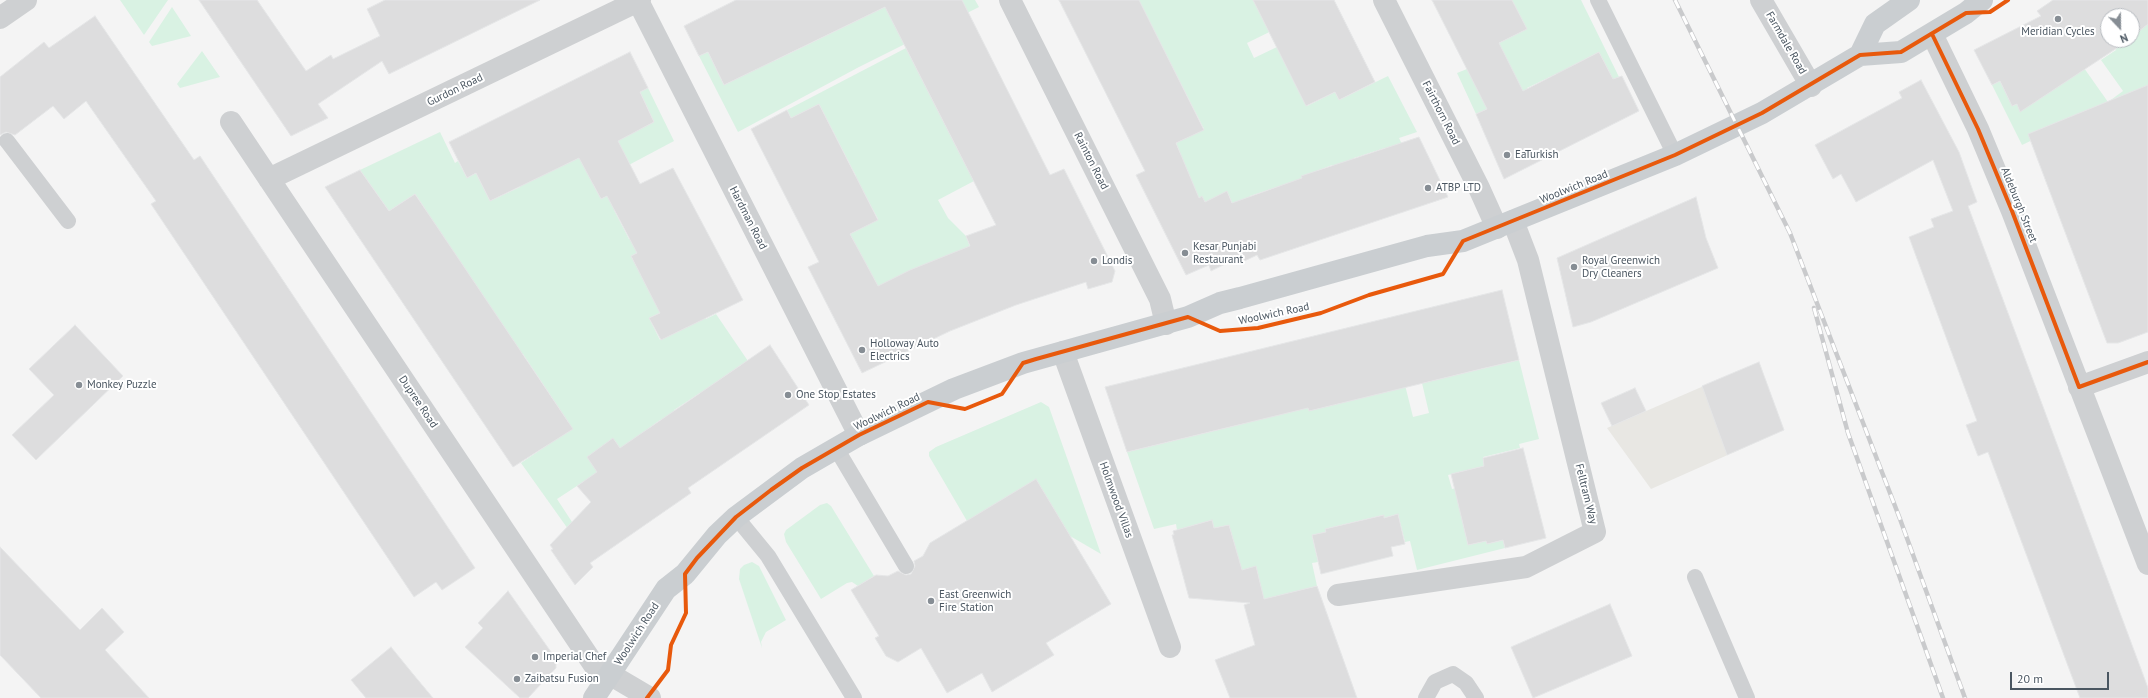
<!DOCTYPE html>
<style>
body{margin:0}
#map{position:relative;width:2148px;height:698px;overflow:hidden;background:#f4f4f4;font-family:"PT Sans",sans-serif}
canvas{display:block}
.north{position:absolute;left:2100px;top:8px;width:40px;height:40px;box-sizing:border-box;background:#fff;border:1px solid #b7bbc0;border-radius:50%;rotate:158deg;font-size:11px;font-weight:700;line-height:16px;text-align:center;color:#4a5661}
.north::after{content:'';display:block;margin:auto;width:14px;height:18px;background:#868d94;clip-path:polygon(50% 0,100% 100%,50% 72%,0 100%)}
.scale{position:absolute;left:2010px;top:672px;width:99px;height:18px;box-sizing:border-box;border:2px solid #4a5661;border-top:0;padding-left:5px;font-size:12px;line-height:14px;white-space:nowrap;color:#4a5661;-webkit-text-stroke:3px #fff;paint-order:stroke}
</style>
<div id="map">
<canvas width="2148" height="698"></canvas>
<div class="north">N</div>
<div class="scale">20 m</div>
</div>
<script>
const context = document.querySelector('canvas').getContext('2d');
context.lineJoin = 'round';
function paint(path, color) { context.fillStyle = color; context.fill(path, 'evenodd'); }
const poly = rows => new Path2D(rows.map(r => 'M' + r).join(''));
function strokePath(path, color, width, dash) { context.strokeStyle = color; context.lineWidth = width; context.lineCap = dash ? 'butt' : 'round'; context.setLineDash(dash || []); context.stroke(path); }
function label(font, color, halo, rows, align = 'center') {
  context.font = font + ' "PT Sans",sans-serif'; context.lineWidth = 4; context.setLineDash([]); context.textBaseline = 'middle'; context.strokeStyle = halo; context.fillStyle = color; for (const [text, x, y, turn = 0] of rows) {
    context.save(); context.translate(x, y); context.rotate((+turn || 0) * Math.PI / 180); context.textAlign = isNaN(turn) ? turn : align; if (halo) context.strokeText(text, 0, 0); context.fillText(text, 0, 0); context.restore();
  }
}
const commercial = poly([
 [1759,362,1784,430,1651,489,1607,428]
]);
const green = poly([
 [120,0,168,0,144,35],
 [899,0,975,0,979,7,859,67,738,132,699,56,708,52,724,85,758,68,758,28,774,61],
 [1138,0,1253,0,1298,18,1247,43,1254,58,1277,47,1307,106,1335,92,1339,100,1388,76,1417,132,1399,138,1413,167,1393,173,1385,148,1354,158,1341,190,1332,165,1317,171,1310,200,1288,208,1280,186,1250,196,1242,223,1227,192,1219,230,1202,197,1187,204,1180,153,1176,143,1204,129],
 [1477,0,1581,0,1619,77,1613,80,1599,52,1570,67,1570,101,1556,74,1527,88,1541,116,1489,108,1476,114,1457,73,1467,69,1499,43,1526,29],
 [172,7,191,36,152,46,149,42],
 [2148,24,2148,85,2022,145,1992,85,2000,81,2013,106,2084,68,2108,102,2123,91,2101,60,2116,50,2109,40,2132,40,2132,37],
 [906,48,974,181,938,200,948,218,966,236,970,247,875,288,850,234,878,219,863,191,835,205,828,191,856,176,819,104,791,118,787,110],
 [202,51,220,77,180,88,177,84],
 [648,88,674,141,593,184,601,199,634,182,641,195,614,210,629,239,657,225,664,239,631,256,638,269,666,310,649,318,660,340,686,327,702,311,706,319,716,314,765,386,741,365,714,384,718,418,700,393,674,410,692,437,678,446,660,420,648,429,641,479,613,439,601,507,583,482,557,499,574,525,568,529,521,463,546,446,568,422,523,354,497,372,424,207,415,194,389,211,360,170,440,132,455,163,458,161,467,178,476,173,490,201,520,187,506,159,564,165,654,122,640,92],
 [1398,357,1413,417,1429,413,1422,383,1519,360,1539,439,1519,444,1520,448,1483,457,1484,466,1448,475,1452,489,1473,484,1462,518,1468,545,1486,541,1487,544,1503,540,1505,548,1417,570,1410,541,1405,542,1398,514,1384,518,1383,515,1325,529,1326,532,1312,535,1318,562,1312,563,1317,586,1250,603,1247,592,1261,588,1256,567,1227,574,1237,555,1229,525,1214,528,1212,520,1177,530,1176,524,1154,529,1127,452,1242,424,1301,380,1309,411,1339,403],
 [1041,402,1049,407,1101,554,1070,536,967,521,929,456,929,452,936,447],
 [827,503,831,506,874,576,858,586,852,582,847,583,821,599,786,542,784,534,786,530,820,505],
 [752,562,759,566,786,620,766,632,761,642,762,648,739,579,740,569,744,565]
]);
const building = poly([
 [199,0,257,0,306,71,331,55,333,59,380,36,367,9,385,0,540,0,389,74,382,61,318,104,328,118,291,136,199,0],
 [736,0,962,0,1050,175,1064,169,1115,271,1112,282,1088,289,1086,282,1016,305,950,331,862,373,808,267,819,262,751,129,787,110,791,118,819,104,878,220,850,234,878,286,910,270,970,246,966,236,996,225,885,7,724,85,708,52,699,56,684,26,736,0],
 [1059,0,1139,0,1204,130,1176,143,1199,198,1202,196,1205,202,1227,191,1232,203,1302,178,1301,176,1419,137,1448,197,1260,260,1257,255,1236,265,1233,260,1211,271,1209,265,1186,275,1136,175,1145,171,1059,0],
 [1253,0,1334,0,1375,82,1339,100,1335,92,1306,106,1253,0],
 [1432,0,1512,0,1527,29,1499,43,1523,91,1599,52,1613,79,1622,76,1639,111,1504,179,1476,114,1487,109,1432,0],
 [2053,0,2148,0,2148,24,2132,37,2132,16,2108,16,2108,40,2129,40,2020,112,2017,104,2012,106,2000,81,1992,85,1974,50,2041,16,2037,11,2053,0],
 [95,16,194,160,200,156,475,568,442,590,436,582,414,597,151,204,156,201,86,101,64,119,53,106,15,135,6,132,0,135,0,77,44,42,49,48,95,16],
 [630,52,648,88,640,92,654,122,618,141,640,184,673,168,743,300,661,340,649,318,660,313,631,256,637,253,607,196,601,199,579,158,490,201,476,173,467,178,449,142,630,52],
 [1921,80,1959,152,1977,202,1968,206,2141,669,2148,688,2148,698,2080,698,1988,452,1978,456,1966,425,1977,421,1909,237,1934,227,1931,219,1953,211,1933,160,1856,202,1841,174,1833,179,1815,145,1902,98,1899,92,1921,80],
 [2148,85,2148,332,2118,343,2107,343,2028,134,2148,85],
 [360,170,389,211,415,194,573,429,513,467,325,187,360,170],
 [1696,197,1706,238,1718,268,1591,322,1573,327,1557,258,1696,197],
 [1502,290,1519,360,1485,368,1309,411,1308,408,1127,452,1105,387,1502,290],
 [75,325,123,376,36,460,12,435,54,395,29,369,75,325],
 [770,345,809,405,688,488,691,493,590,563,593,567,575,585,551,550,553,549,550,545,591,502,577,486,597,472,587,457,613,438,620,448,770,345],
 [1759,362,1784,430,1727,455,1702,386,1759,362],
 [1635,388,1646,411,1612,426,1601,403,1635,388],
 [1523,448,1546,538,1505,548,1503,540,1487,544,1486,541,1468,545,1451,474,1484,466,1483,458,1523,448],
 [1036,479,1111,604,1046,643,1054,655,992,692,982,673,947,693,921,648,898,662,886,656,875,638,879,636,851,590,876,575,888,576,898,571,906,575,911,574,915,566,914,561,923,556,930,543,1036,479],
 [1398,514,1405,544,1391,547,1393,556,1321,574,1312,535,1326,532,1325,529,1384,515,1384,518,1398,514],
 [1212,520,1214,528,1229,525,1242,570,1256,566,1264,599,1317,586,1357,698,1230,698,1215,660,1255,645,1244,605,1250,603,1189,598,1172,535,1174,535,1173,531,1212,520],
 [0,547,80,630,102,608,124,632,105,650,149,698,41,698,0,655,0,547],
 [508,591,556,659,556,668,528,698,520,698,465,647,483,628,478,623,508,591],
 [1610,604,1632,656,1533,698,1511,647,1610,604],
 [391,647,413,674,433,698,366,698,351,680,391,647]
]);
const lane = poly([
 [1598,0,1675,155],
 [7,141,68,221],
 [836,448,906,566],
 [736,517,768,556,854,698],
 [1695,577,1747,698],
 [1426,698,1435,682,1453,674,1466,683,1476,698]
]);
const street = poly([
 [1010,0,1160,299,1166,324],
 [1384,0,1479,188,1497,228],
 [1761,0,1811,86],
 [638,1,859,435],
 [0,18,26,0],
 [1932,34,1978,129,2012,211,2148,564],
 [231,122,594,665,650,698],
 [269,179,640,0],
 [1063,352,1170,647],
 [2079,387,2148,362],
 [1338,595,1526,567,1595,532,1528,260,1513,221]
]);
const primary = poly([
 [1860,55,1875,24,1909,0],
 [594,698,666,589,685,574,717,535,736,517,802,468,859,435,954,389,1023,363,1188,317,1220,303,1240,298,1427,246,1463,241,1675,155,1762,113,1860,55,1901,52,1966,13,1982,0]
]);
const rail = poly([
 [1675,0,1790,233,1900,519,1965,698],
 [1814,308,1848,433,1943,698]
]);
const cycleway = poly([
 [1932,34,1978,129,2012,211,2079,387,2148,362],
 [647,698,668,670,671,645,686,613,685,574,697,558,736,517,771,490,802,468,859,435,928,402,965,409,1002,394,1023,363,1036,359,1188,317,1220,331,1258,328,1321,313,1369,295,1443,274,1463,241,1675,155,1762,113,1860,55,1901,52,1966,13,1990,12,2008,0]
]);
const markers = [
 [2058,19,4,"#868d94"],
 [1507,155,4,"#868d94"],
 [1428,188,4,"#868d94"],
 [1185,253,4,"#868d94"],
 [1094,261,4,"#868d94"],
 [1574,267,4,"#868d94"],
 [862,350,4,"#868d94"],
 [79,385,4,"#868d94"],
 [788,395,4,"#868d94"],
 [931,601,4,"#868d94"],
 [535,657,4,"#868d94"],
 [517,679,4,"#868d94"]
];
const poiNames = [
 ["Meridian Cycles",2058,32,"center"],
 ["EaTurkish",1515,155],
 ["ATBP LTD",1436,188],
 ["Kesar Punjabi",1193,247],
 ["Restaurant",1193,260],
 ["Londis",1102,261],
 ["Royal Greenwich",1582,261],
 ["Dry Cleaners",1582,274],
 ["Holloway Auto",870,344],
 ["Electrics",870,357],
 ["Monkey Puzzle",87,385],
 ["One Stop Estates",796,395],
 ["East Greenwich",939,595],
 ["Fire Station",939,608],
 ["Imperial Chef",543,657],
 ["Zaibatsu Fusion",525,679]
];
const streetNames = [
 ["Farmdale Road",1786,43,60],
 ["Gurdon Road",455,90,-26],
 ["Fairthorn Road",1441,113,63],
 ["Rainton Road",1091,161,63],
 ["Woolwich Road",1574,187,-22],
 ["Aldeburgh Street",2019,205,68],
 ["Hardman Road",748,218,63],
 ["Woolwich Road",1274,314,-12],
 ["Dupree Road",418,402,56],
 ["Woolwich Road",887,412,-26],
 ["Felltram Way",1586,494,76],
 ["Holmwood Villas",1116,500,70],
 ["Woolwich Road",637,634,-57]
];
paint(commercial, '#e8e7e3');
paint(green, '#d9f2e3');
paint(building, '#ddddde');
strokePath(building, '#e5e6e7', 1);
strokePath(lane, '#ced0d2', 16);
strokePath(street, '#ced0d2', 22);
strokePath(primary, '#caced1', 22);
strokePath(rail, '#c9cacc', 4.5);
strokePath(rail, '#fff', 3, [9]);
strokePath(cycleway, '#e8590c', 4);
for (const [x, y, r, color] of markers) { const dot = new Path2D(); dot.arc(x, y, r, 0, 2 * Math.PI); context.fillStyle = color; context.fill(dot); strokePath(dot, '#fff', 1.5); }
label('11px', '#4a5661', '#fff', poiNames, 'left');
label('11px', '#4a5661', '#fff', streetNames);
</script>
